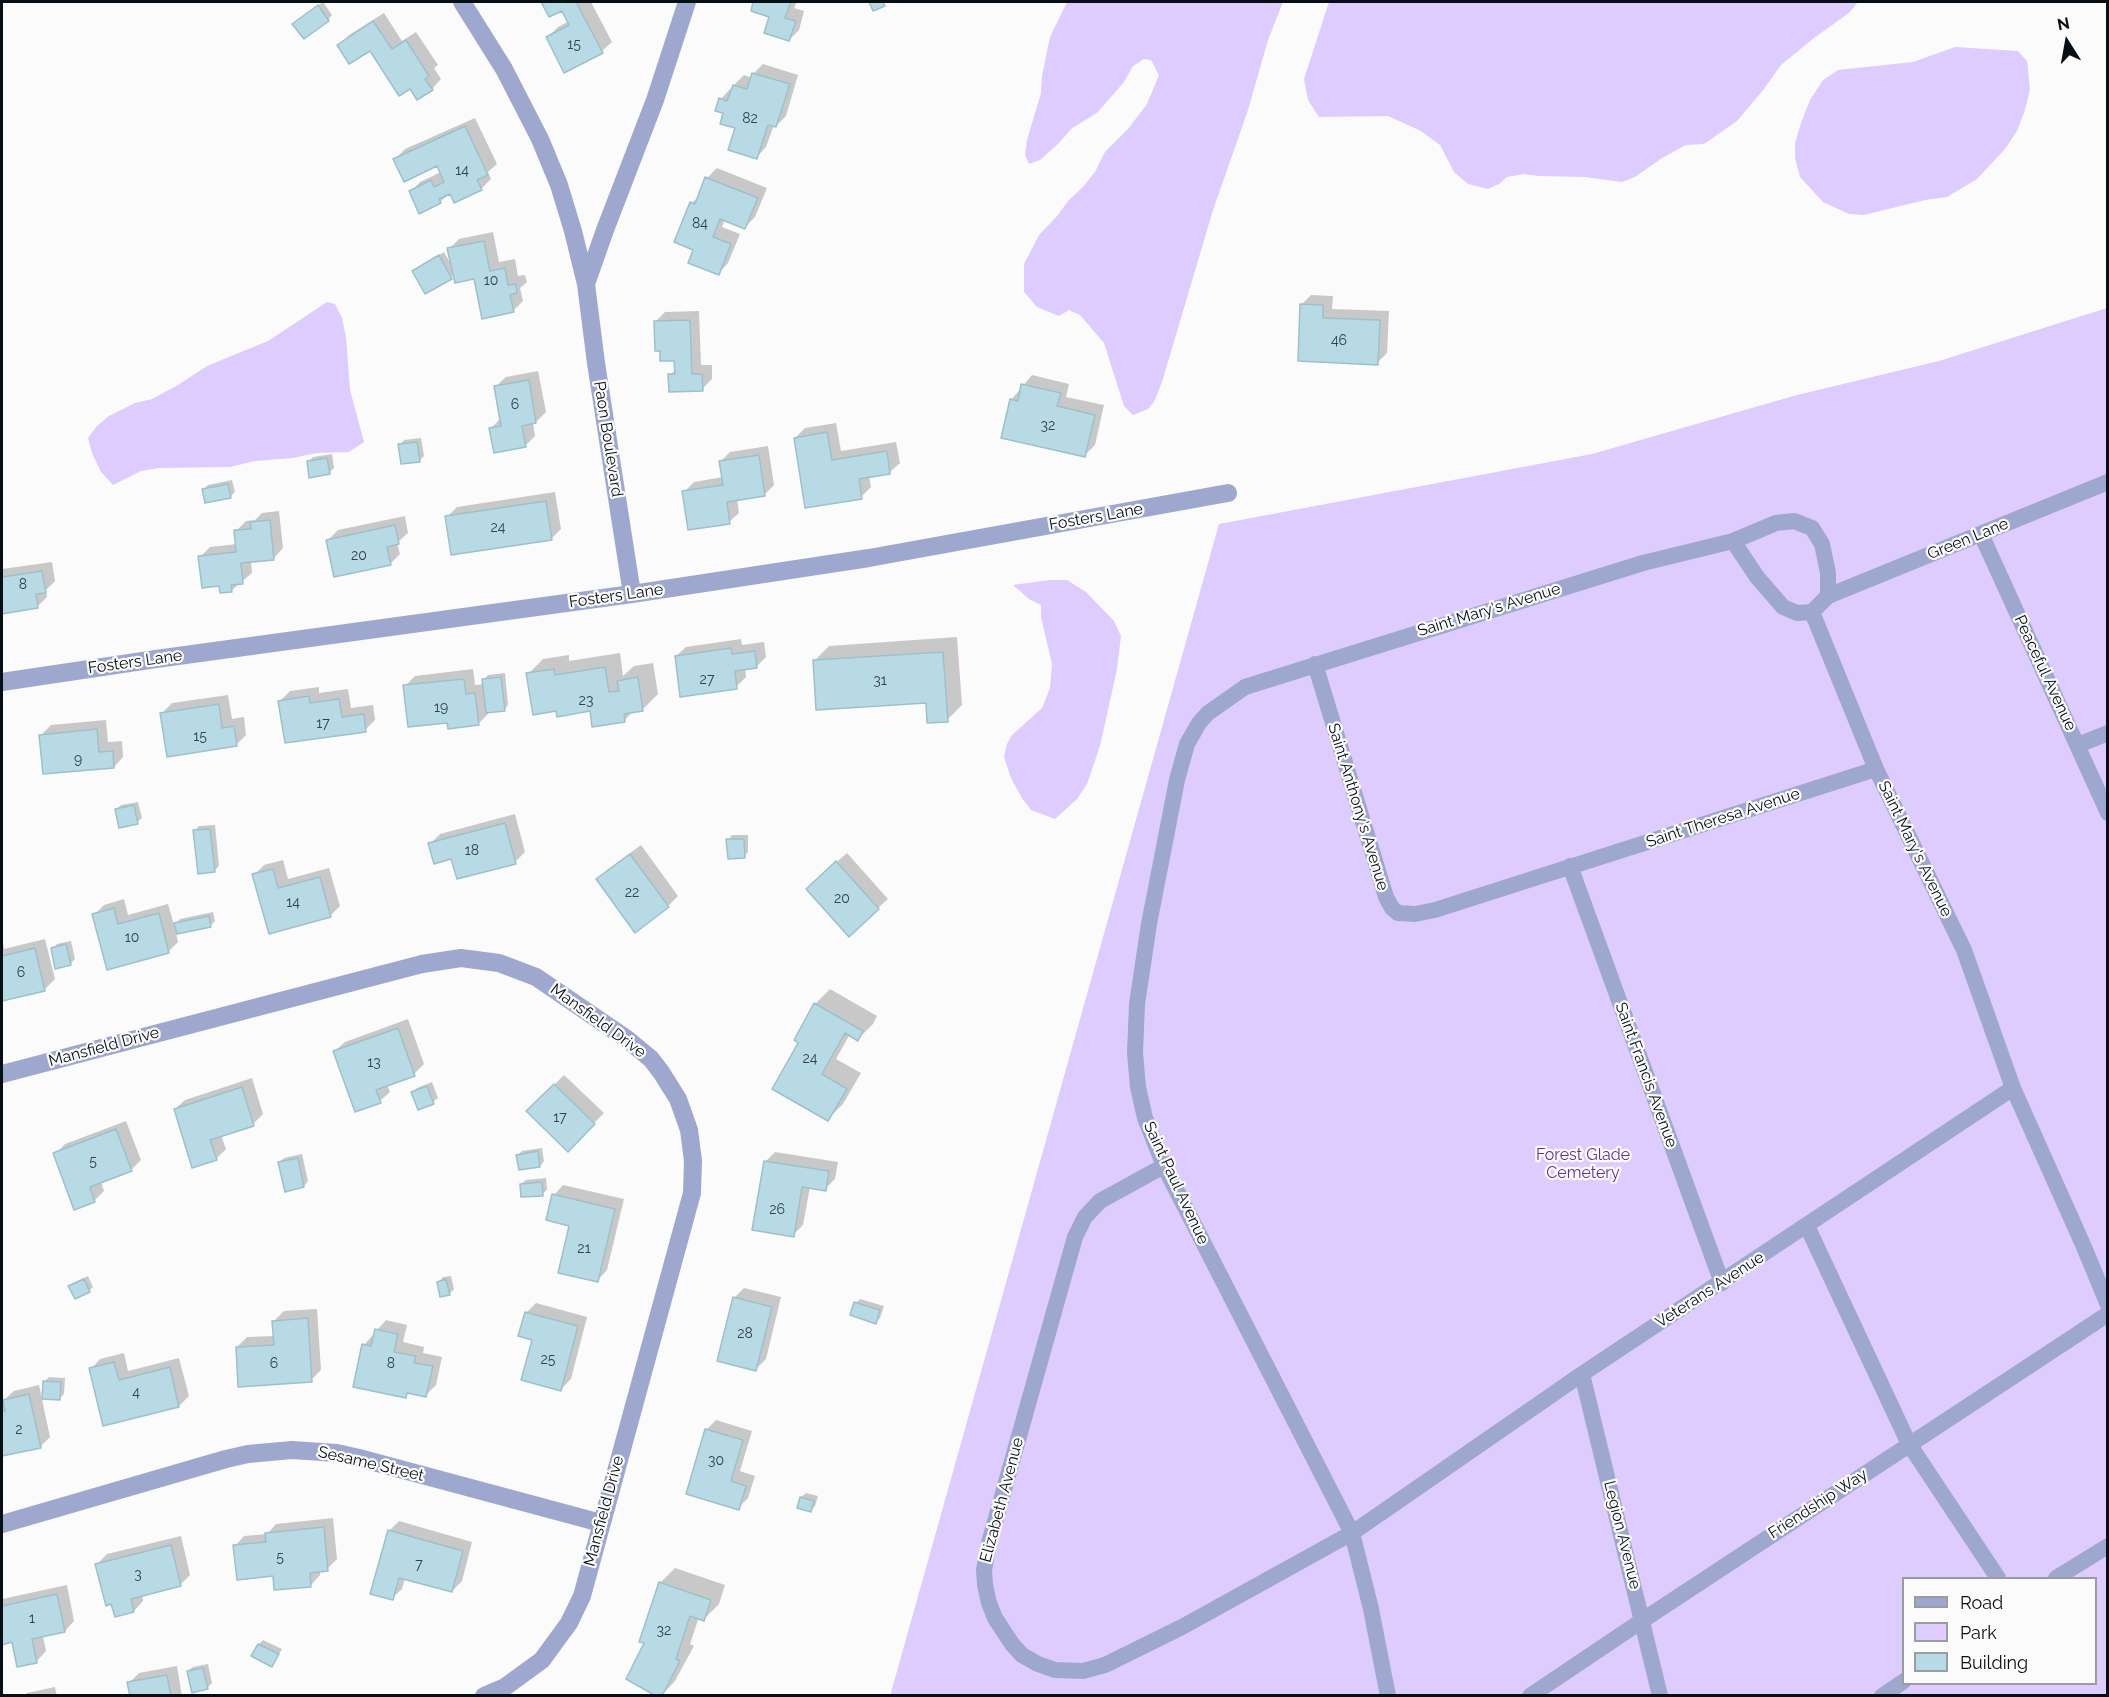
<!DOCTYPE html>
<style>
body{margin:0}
#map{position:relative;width:2109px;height:1697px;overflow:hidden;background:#fbfbfb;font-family:Raleway,sans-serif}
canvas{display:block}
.frame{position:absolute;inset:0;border:3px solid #070f16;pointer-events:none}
.legend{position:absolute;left:1902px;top:1577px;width:195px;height:108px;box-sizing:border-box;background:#fbfbfb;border:2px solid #999d9f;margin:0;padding:8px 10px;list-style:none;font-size:18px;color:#070f16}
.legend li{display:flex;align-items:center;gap:12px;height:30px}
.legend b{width:30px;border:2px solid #999d9f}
.north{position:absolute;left:2037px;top:12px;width:60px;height:60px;-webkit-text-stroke:4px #fbfbfb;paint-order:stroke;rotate:349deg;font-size:16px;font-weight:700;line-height:24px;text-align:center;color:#070f16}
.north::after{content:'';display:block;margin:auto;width:21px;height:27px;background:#070f16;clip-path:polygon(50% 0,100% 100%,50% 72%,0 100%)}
</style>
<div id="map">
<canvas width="2109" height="1697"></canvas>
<div class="frame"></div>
<ul class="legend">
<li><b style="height:8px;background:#9ea8ce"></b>Road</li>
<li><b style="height:16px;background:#deccfe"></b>Park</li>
<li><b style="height:16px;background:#b7dae4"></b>Building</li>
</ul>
<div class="north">N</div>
</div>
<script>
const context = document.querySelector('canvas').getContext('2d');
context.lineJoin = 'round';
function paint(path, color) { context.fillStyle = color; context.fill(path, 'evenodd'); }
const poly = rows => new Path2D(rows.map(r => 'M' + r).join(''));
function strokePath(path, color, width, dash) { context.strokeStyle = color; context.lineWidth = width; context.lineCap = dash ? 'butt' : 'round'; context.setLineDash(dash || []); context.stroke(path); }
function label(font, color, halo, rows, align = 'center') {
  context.font = font + ' Raleway,sans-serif'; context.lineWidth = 4.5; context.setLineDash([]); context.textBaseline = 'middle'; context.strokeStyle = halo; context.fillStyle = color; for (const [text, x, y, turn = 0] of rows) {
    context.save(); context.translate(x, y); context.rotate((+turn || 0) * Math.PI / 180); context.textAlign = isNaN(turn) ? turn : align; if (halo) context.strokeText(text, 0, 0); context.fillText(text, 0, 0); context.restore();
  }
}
const green = poly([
 [1067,2,1283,2,1268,40,1248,110,1213,210,1162,382,1154,402,1148,409,1133,415,1124,406,1104,343,1080,315,1069,310,1059,316,1037,307,1024,292,1024,264,1039,235,1058,215,1068,201,1083,187,1095,172,1105,152,1128,129,1147,104,1159,75,1151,60,1144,59,1133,66,1124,82,1098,112,1071,129,1059,143,1040,160,1029,164,1025,155,1027,140,1041,93,1042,76,1050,37],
 [1329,2,1858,2,1849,13,1814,38,1781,65,1764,89,1737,121,1704,144,1686,145,1662,158,1635,177,1622,182,1585,177,1539,176,1523,174,1507,177,1499,184,1488,189,1468,184,1454,172,1440,145,1421,131,1388,116,1319,117,1308,100,1304,79],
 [1955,47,2018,51,2027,61,2030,89,2025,110,2017,131,2005,149,1977,179,1947,197,1925,200,1864,215,1849,214,1823,202,1800,177,1795,158,1795,143,1801,123,1810,100,1823,80,1838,70,1913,62],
 [327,302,335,304,342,318,346,337,350,390,364,442,349,452,317,453,292,458,255,461,230,467,159,468,141,471,113,485,101,472,92,453,88,438,96,427,109,416,135,403,152,399,178,385,207,366,268,341],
 [2107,308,2107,1695,890,1696,1219,524,1592,454,1797,395,1939,361],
 [1904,1578,2096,1578,2096,1684,1904,1684],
 [1049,580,1067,580,1086,592,1114,621,1121,636,1117,669,1100,746,1087,784,1077,799,1055,819,1031,810,1022,798,1011,778,1004,757,1007,744,1011,736,1042,708,1050,688,1052,664,1041,617,1041,605,1029,599,1013,585]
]);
const shadow = poly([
 [323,2,332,15,328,20,299,19],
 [543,2,591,2,612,42,602,51,548,37,558,27,569,21,562,8,550,15],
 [755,2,797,2,794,8,804,11,799,30,789,40,771,16,752,10],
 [384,13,402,41,416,32,438,65,434,68,441,79,432,89,410,87,370,48,339,45,349,35],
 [763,64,798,75,786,116,776,126,774,125,766,147,757,157,725,112,721,99,730,89,733,90,734,85,744,75,752,78,753,74],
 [475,118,497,164,488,172,491,179,481,189,451,192,440,202,420,212,411,192,420,182,441,172,438,164,395,159,405,149],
 [717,168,767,188,755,217,745,227,725,219,722,227,740,234,728,263,719,273,695,249,692,203,700,195,707,178],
 [493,232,499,262,515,259,518,276,525,275,527,282,520,288,523,301,513,311,475,278,454,274,451,278,414,271,444,252,452,266,449,249,459,239],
 [1311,295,1333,296,1332,309,1389,311,1387,353,1377,363,1301,305],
 [699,311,701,365,712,365,712,379,702,389,670,375,676,369,676,359,656,321,665,312],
 [538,371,546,412,536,422,533,423,535,436,525,446,491,428,501,418,496,386,506,377],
 [1032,375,1069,384,1066,397,1104,405,1095,445,1085,455,1011,400],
 [836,423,841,451,896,442,900,463,890,472,869,476,871,487,861,497,795,438,805,428],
 [421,438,424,456,419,461,400,445,404,440],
 [768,446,774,485,764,495,737,499,739,513,729,522,684,492,694,482,723,477,720,462,730,452],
 [332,454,334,468,329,473,308,462,313,457],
 [232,480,235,492,230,497,204,489,208,485],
 [555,492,561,529,551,539,447,517,457,507],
 [279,511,283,548,274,558,251,561,252,573,231,591,220,584,200,557,210,547,237,544,236,531,246,521,255,520,262,513],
 [405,516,408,533,397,543,400,554,390,564,328,540,338,530],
 [52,562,55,581,46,590,47,597,37,607,2,612,2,569],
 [957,637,962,705,947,720,927,701,814,661,829,646],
 [741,639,742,645,764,642,766,657,756,667,745,668,746,677,736,687,676,656,686,647],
 [620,653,623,676,634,666,653,663,658,694,643,709,634,710,625,720,594,725,591,709,557,710,528,674,543,659,569,655,569,661],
 [473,669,475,685,484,684,484,679,488,675,505,673,508,705,504,710,488,711,488,714,478,724,448,721,405,686,415,676],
 [319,687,319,693,348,689,351,708,373,705,375,720,365,730,280,701,290,691],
 [228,695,232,719,244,717,246,735,236,745,162,713,172,703],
 [106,720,108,742,122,741,123,757,114,767,41,735,51,725],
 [138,802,142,818,137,822,117,809,121,805],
 [515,814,525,852,515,862,452,857,430,844,440,834],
 [215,825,219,866,215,870,194,831,199,826],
 [732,835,748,835,748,852,744,856,728,840],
 [641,845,678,896,668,906,598,879,607,870],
 [847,853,888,899,878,908,817,879],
 [283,860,288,879,329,868,340,906,330,916,270,932,254,875,264,865],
 [124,899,128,915,168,904,174,925,180,919,213,912,215,921,210,926,176,933,178,942,168,952,94,915,104,905],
 [2,936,4,949,45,939,55,979,45,989,2,1000],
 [71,941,75,959,70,964,52,949,57,944],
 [830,989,877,1016,873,1024,858,1039,850,1034,836,1059,861,1073,843,1104,828,1119,800,1043,815,1004],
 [408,1019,424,1064,414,1074,387,1084,390,1092,380,1101,335,1051,345,1042],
 [564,1075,604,1113,568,1150,528,1111],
 [252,1078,263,1114,253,1124,221,1135,226,1149,216,1159,175,1109,185,1100],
 [432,1082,438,1098,433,1102,413,1092,417,1088],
 [126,1121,141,1160,131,1170,101,1182,104,1191,94,1201,55,1154,65,1144],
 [542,1148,544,1161,540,1166,518,1155,522,1151],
 [775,1152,838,1162,835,1179,825,1189,810,1187,803,1225,793,1235,765,1162],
 [302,1154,308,1181,304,1186,279,1163,284,1158],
 [546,1178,547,1190,542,1194,521,1184,526,1180],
 [563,1185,624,1199,607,1270,598,1280,554,1195],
 [88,1276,93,1287,89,1291,70,1286,75,1282],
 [451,1276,454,1289,449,1294,439,1282,443,1277],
 [744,1288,781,1297,766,1359,756,1369,734,1298],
 [860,1299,884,1306,880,1318,876,1322,856,1303],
 [536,1303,587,1317,571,1379,561,1389,534,1339,526,1313],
 [317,1309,321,1370,311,1380,237,1347,247,1337,275,1336,274,1321,284,1311],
 [386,1320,407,1325,403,1342,424,1347,423,1353,442,1357,436,1385,426,1395,410,1392,405,1396,364,1345],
 [124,1353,128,1371,179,1358,189,1396,179,1406,91,1369,100,1359],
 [49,1377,65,1378,64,1394,59,1399,45,1381],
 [39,1385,50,1437,40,1447,2,1455,2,1405,5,1404,4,1400,14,1391],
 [716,1420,752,1431,740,1471,755,1476,748,1498,738,1508,706,1430],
 [806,1493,818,1496,815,1506,811,1510,801,1497],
 [333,1518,337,1559,327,1569,320,1570,320,1575,311,1585,274,1575,235,1546,244,1536,267,1534,276,1524],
 [399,1521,472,1542,462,1581,452,1591,405,1578,402,1589,392,1598,389,1531],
 [181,1536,190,1575,180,1585,142,1594,143,1601,134,1611,97,1564,107,1554],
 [675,1568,725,1585,719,1604,704,1619,699,1617,690,1644,694,1646,675,1681,661,1696,647,1642,660,1583],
 [67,1585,74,1621,65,1631,43,1636,46,1651,37,1661,13,1641,2,1643,2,1599],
 [263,1640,282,1649,272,1665,259,1644],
 [208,1664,212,1683,207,1688,188,1671,193,1667],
 [177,1666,182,1696,131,1696,129,1683,139,1673],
 [55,1687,57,1696,24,1696,27,1693]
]);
const building = poly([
 [541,2,576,2,603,53,564,73,546,37,569,25,562,11,549,17,541,2],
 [753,2,791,2,785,18,796,21,789,41,764,33,769,17,751,11,753,2],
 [869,2,883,2,885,6,873,11,869,2],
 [318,5,329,21,304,39,292,24,318,5],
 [373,21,392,49,406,40,429,76,425,79,433,90,417,100,410,89,399,96,370,51,349,64,337,45,373,21],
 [752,73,790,84,776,127,768,125,757,159,728,150,735,128,720,124,723,113,715,111,719,98,727,101,733,85,747,89,752,73],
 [465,126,488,175,477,180,482,190,454,203,450,194,439,199,441,203,419,214,409,191,431,180,434,187,444,182,437,166,404,182,393,159,465,126],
 [705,177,758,198,745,229,720,219,713,237,731,244,719,275,688,263,693,250,674,242,690,202,695,204,705,177],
 [484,241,490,271,505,268,508,285,516,284,517,293,510,295,514,312,482,319,474,279,455,283,447,248,484,241],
 [439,255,452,279,425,294,412,271,439,255],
 [1300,304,1323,305,1323,318,1380,320,1378,365,1298,361,1300,304],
 [690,320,692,374,702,374,703,391,669,392,668,374,675,374,674,361,660,361,660,351,655,351,654,321,690,320],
 [529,380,536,423,522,426,526,447,494,453,489,428,501,426,494,386,529,380],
 [1021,384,1061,393,1057,406,1095,415,1085,457,1001,438,1010,399,1018,401,1021,384],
 [827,432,832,460,887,451,890,474,859,479,862,499,805,508,794,438,827,432],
 [417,442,420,462,401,464,398,444,417,442],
 [759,455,765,496,727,502,730,524,688,530,682,491,723,485,719,461,759,455],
 [327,458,330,474,309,478,307,461,327,458],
 [228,484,231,498,205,503,202,489,228,484],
 [546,501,552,540,451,555,445,516,546,501],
 [270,520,274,560,241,563,243,584,231,585,232,592,220,593,219,586,202,588,198,556,236,552,234,530,251,529,250,522,270,520],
 [395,525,399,544,387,547,391,565,334,577,326,540,395,525],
 [42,571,46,593,36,594,38,608,2,614,2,577,42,571],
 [731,648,732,654,755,651,757,668,735,671,737,689,680,697,675,656,731,648],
 [943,652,948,722,927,723,926,703,816,710,813,660,943,652],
 [605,667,609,692,619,691,617,681,638,677,643,711,624,714,625,722,592,727,590,711,557,717,556,711,533,715,526,673,554,669,555,675,605,667],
 [501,677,505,711,486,713,482,679,501,677],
 [464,679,466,694,475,693,479,725,448,729,447,723,408,727,403,685,464,679],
 [309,696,310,703,339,699,342,717,364,714,366,732,285,743,278,701,309,696],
 [219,704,222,728,234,726,237,746,167,757,160,713,219,704],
 [97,729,99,752,113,751,114,768,43,774,39,735,97,729],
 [134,805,138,824,119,828,115,809,134,805],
 [505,823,516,864,457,879,451,859,434,864,428,843,505,823],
 [210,829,215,872,198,874,193,830,210,829],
 [726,839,744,839,745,858,728,859,726,839],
 [630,854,669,907,635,933,596,879,630,854],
 [836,861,879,909,849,937,806,889,836,861],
 [273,869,278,888,320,877,331,917,269,934,252,874,273,869],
 [114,908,118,924,159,913,169,953,107,970,92,914,114,908],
 [209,916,211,927,177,934,174,923,209,916],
 [66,944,71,965,55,969,51,948,66,944],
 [35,948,45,991,2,1001,2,956,35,948],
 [814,1003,863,1031,858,1041,845,1033,822,1074,847,1089,828,1121,772,1089,798,1043,794,1040,814,1003],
 [398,1028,415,1076,376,1090,381,1103,355,1112,333,1051,398,1028],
 [554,1084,595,1124,568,1152,526,1111,554,1084],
 [427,1086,434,1104,418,1110,411,1092,427,1086],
 [242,1087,254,1126,210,1140,217,1160,192,1168,174,1109,242,1087],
 [116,1129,132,1171,90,1187,95,1202,74,1210,53,1153,116,1129],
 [538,1151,540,1167,519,1170,516,1155,538,1151],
 [298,1158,304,1187,285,1192,278,1162,298,1158],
 [764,1161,829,1171,826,1191,802,1187,794,1237,752,1230,764,1161],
 [542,1182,543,1196,521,1197,520,1184,542,1182],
 [552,1194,615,1209,598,1282,558,1273,569,1226,546,1220,552,1194],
 [84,1279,90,1292,75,1299,68,1286,84,1279],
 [446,1279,450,1295,440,1297,437,1282,446,1279],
 [733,1297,772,1307,756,1371,717,1361,733,1297],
 [854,1302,880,1310,876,1324,850,1315,854,1302],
 [525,1312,578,1326,561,1391,521,1380,532,1340,518,1336,525,1312],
 [308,1318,312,1382,238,1387,236,1347,274,1345,272,1321,308,1318],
 [375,1329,398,1334,394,1352,416,1356,414,1363,433,1366,426,1397,407,1393,406,1398,353,1387,362,1344,371,1346,375,1329],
 [114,1362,119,1380,170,1367,179,1407,103,1426,89,1368,114,1362],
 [43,1381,61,1382,60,1400,42,1399,43,1381],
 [29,1394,41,1448,2,1456,2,1412,5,1411,3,1400,29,1394],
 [705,1429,743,1440,731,1481,746,1486,739,1510,686,1494,705,1429],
 [800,1497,814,1501,811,1512,797,1508,800,1497],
 [324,1527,328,1571,310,1573,311,1587,274,1590,273,1576,237,1580,233,1545,266,1542,265,1533,324,1527],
 [388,1530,463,1551,452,1592,399,1578,393,1600,370,1594,388,1530],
 [171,1545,181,1586,131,1599,134,1612,115,1617,111,1604,106,1606,95,1564,171,1545],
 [659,1582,711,1600,704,1621,690,1616,676,1659,680,1661,662,1696,656,1696,626,1679,644,1643,639,1642,659,1582],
 [57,1594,65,1632,32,1639,37,1663,17,1667,12,1642,2,1645,2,1606,57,1594],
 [258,1644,279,1654,272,1667,251,1656,258,1644],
 [203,1668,208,1689,192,1693,187,1671,203,1668],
 [167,1675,171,1696,130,1696,127,1682,167,1675]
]);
const lane = poly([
 [1794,521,1812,528,1822,544,1828,573,1828,596,1812,612,1797,613,1783,607,1757,577,1733,541,1776,523,1794,521],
 [1981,534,2108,813],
 [1828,596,2108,482],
 [1812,612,1876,769,1964,950,2013,1088,2084,1247,2108,1305],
 [1315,664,1386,897,1392,908,1398,913,1415,914,1435,910,1876,769],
 [2078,745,2108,733],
 [1570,866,1722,1283],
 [1164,1166,1100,1201,1085,1217,1075,1237,989,1543,984,1570,985,1585,989,1603,995,1618,1012,1644,1022,1655,1038,1664,1055,1670,1083,1671,1105,1665,1182,1627,1352,1533,1582,1374,2013,1088],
 [1807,1226,1909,1444,1998,1578],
 [1582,1374,1660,1696],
 [2056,1578,2108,1546],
 [1388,1696,1371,1609,1352,1533,1164,1166,1145,1118,1138,1087,1135,1053,1137,1004,1149,924,1177,780,1187,744,1199,723,1208,713,1245,687,1643,563,1733,541],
 [1530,1696,1643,1620,2108,1314],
 [1882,1696,1904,1681]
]);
const street = poly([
 [462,2,504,69,540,139,559,185,573,231,586,284,596,363,632,594],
 [586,284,605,230,655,100,687,2],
 [2,682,156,659,632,594,869,558,1228,493],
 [2,1074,422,964,461,958,499,963,536,977,627,1039,651,1059,661,1072,678,1099,689,1130,693,1161,692,1193,582,1596,569,1623,542,1660,505,1687,484,1696],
 [2,1524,226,1459,248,1454,292,1450,337,1453,359,1458,601,1523]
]);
const numberNames = [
 ["15",574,45],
 ["82",750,119],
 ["14",462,171],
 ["84",700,224],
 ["10",491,281],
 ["46",1339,341],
 ["6",515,405],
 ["32",1048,426],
 ["24",498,528],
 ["20",359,556],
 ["8",23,585],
 ["27",707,680],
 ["31",880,681],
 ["23",586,701],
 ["19",441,708],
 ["17",323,724],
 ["15",200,737],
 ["9",78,760],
 ["18",472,851],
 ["22",632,893],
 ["20",842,899],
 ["14",293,903],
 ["10",132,938],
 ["6",21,973],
 ["24",810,1059],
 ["13",374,1063],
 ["17",560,1118],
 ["5",93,1162],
 ["26",777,1210],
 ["21",584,1249],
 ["28",745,1334],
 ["25",548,1360],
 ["6",274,1364],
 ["8",391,1364],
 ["4",136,1393],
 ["2",19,1430],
 ["30",716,1461],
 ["5",280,1558],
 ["7",419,1565],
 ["3",138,1575],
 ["1",32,1619],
 ["32",664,1631]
];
const streetNames = [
 ["Paon Boulevard",608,439,81],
 ["Fosters Lane",1096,517,-10],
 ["Green Lane",1968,539,-22],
 ["Fosters Lane",616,596,-8],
 ["Saint Mary's Avenue",1489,610,-17],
 ["Fosters Lane",135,662,-8],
 ["Peaceful Avenue",2045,673,65],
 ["Saint Anthony's Avenue",1358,807,73],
 ["Saint Theresa Avenue",1723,818,-18],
 ["Saint Mary's Avenue",1915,849,64],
 ["Mansfield Drive",598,1021,36],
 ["Mansfield Drive",104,1047,-15],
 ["Saint Francis Avenue",1646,1075,70],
 ["Saint Paul Avenue",1176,1183,65],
 ["Veterans Avenue",1710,1290,-33],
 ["Sesame Street",371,1464,13],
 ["Elizabeth Avenue",1002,1500,-75],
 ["Friendship Way",1818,1504,-33],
 ["Mansfield Drive",604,1511,-75],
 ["Legion Avenue",1622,1535,76]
];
const parkNames = [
 ["Forest Glade",1583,1155],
 ["Cemetery",1583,1173]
];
paint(green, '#deccfe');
paint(shadow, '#0003');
paint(building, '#b7dae4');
strokePath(building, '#9dc0ca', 1.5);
strokePath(lane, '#9ea8ce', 16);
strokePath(street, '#9ea8ce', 18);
label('14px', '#33424a', null, numberNames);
label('16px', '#070f16', '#fbfbfb', streetNames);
label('16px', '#603294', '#fbfbfb', parkNames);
</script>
